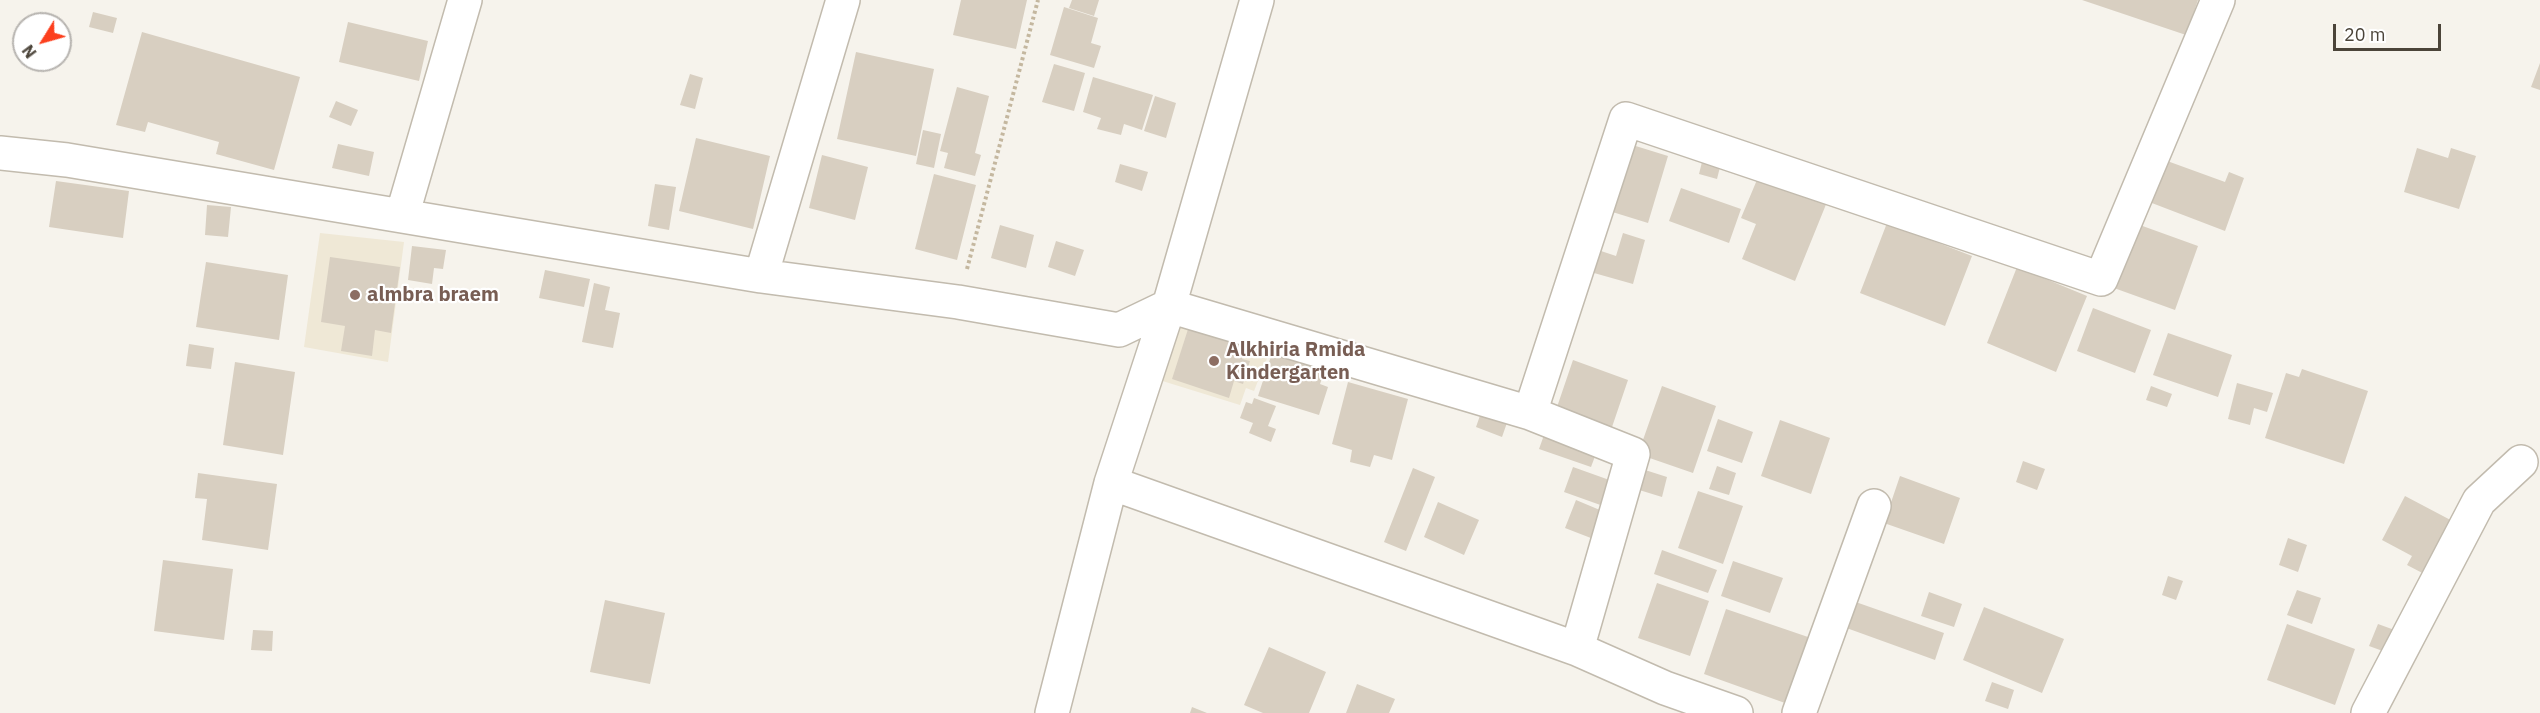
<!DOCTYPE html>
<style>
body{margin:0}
#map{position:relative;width:2540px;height:713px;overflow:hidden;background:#f6f3ec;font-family:"IBM Plex Sans",sans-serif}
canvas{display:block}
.north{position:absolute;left:12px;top:12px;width:60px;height:60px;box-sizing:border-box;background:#fff;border:2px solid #b7b4b0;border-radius:50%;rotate:233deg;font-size:16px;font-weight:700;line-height:24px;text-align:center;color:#4b4439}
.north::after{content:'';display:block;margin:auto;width:21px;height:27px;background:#fc3f1d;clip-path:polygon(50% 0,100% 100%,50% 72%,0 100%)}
.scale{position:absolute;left:2333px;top:24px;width:108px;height:27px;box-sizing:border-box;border:3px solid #4b4439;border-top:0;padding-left:8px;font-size:18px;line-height:21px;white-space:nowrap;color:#4b4439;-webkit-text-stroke:4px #fff;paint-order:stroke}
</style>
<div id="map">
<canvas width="2540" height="713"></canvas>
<div class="north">N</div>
<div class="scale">20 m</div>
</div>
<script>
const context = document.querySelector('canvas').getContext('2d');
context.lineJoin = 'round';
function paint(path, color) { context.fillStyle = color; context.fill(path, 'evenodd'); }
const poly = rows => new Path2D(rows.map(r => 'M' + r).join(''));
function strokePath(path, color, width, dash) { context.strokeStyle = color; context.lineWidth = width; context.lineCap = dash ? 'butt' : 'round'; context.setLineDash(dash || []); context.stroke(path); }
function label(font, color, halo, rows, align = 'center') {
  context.font = font + ' "IBM Plex Sans",sans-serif'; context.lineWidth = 4.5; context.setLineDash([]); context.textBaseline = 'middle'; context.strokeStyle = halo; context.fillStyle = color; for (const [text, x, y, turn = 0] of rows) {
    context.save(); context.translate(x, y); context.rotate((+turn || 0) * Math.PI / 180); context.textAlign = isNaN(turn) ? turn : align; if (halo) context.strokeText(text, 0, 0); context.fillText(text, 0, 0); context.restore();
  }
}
const education = poly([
 [320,233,404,242,388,362,304,347],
 [1175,312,1273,343,1254,391,1246,388,1240,405,1156,379]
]);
const building = poly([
 [961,0,1027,0,1016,49,953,35],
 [1072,0,1099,0,1094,16,1069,8],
 [2082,0,2198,0,2186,35],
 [1064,7,1098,18,1091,43,1101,46,1094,68,1050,55],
 [93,12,117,18,113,33,89,27],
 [348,22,428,41,419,81,339,62],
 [142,32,300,77,274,170,216,154,219,142,148,122,145,132,116,125],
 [856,52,934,69,916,156,837,139],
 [2540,63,2540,90,2531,87],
 [1054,64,1085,73,1074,111,1042,102],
 [690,74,703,78,695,109,680,105],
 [1093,77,1153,95,1142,130,1124,124,1121,135,1097,129,1101,118,1083,112],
 [957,87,989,96,975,153,981,155,975,176,944,168,948,153,940,151],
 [1155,96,1176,103,1166,138,1144,131],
 [336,101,358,110,351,126,329,117],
 [923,130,941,134,934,168,916,164],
 [696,138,770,156,753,229,679,211],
 [1626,143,1668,156,1648,223,1606,210],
 [338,144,374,152,369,176,332,168],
 [2417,148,2448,158,2451,148,2476,156,2459,209,2404,192],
 [822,155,868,167,855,220,809,208],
 [1703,158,1721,163,1717,179,1699,174],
 [2159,158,2225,182,2229,172,2244,178,2225,231,2144,200],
 [1120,164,1148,172,1142,191,1115,182],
 [934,174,976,185,957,260,915,249],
 [1759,175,1827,202,1795,281,1742,259,1756,224,1741,218],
 [56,181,129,191,123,238,49,227],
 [655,184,676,187,669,230,648,226],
 [1681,188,1741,209,1729,243,1669,221],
 [207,205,231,207,228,237,205,235],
 [1887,223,1972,256,1945,326,1860,293],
 [2137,224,2198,246,2175,310,2114,288],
 [1000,225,1034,235,1026,268,991,258],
 [1623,233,1645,240,1633,284,1594,273,1601,251,1616,256],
 [1056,241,1084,250,1075,276,1048,267],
 [412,246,446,250,443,269,434,268,432,284,408,280],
 [330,257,400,267,391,333,375,330,372,356,341,351,345,326,321,322],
 [206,262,288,275,279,340,196,327],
 [2017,267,2087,296,2056,372,1987,343],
 [545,270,590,279,584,307,539,298],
 [594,283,610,287,605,310,620,313,613,348,582,342],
 [2093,308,2151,330,2135,373,2077,351],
 [1190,323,1247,342,1242,359,1250,361,1243,384,1234,381,1229,398,1172,379],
 [2168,333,2232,355,2218,397,2153,375],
 [189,344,214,348,211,369,186,366],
 [1273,350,1326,367,1320,384,1328,387,1319,415,1258,396],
 [1573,360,1628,380,1612,427,1557,407],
 [235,362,295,372,283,455,223,445],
 [2302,369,2368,391,2344,464,2265,438,2286,373,2299,377],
 [1348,382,1408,399,1392,460,1374,455,1370,467,1350,462,1352,450,1332,444],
 [2237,383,2273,393,2267,412,2254,408,2250,425,2228,419],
 [1662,386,1716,406,1693,473,1638,454],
 [2151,386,2172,394,2167,407,2146,400],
 [1254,398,1276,406,1268,426,1276,429,1271,442,1249,433,1253,423,1240,418,1246,402,1252,404],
 [1483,407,1509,417,1502,437,1476,427],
 [1718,419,1753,432,1742,463,1707,451],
 [1780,420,1830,438,1811,494,1761,476],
 [1548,424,1600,443,1591,467,1539,449],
 [2023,461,2045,469,2037,490,2016,482],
 [1717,466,1736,473,1729,495,1709,489],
 [1573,467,1615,482,1606,507,1564,492],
 [1413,468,1435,477,1406,551,1384,542],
 [1642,469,1667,477,1662,497,1636,489],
 [198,473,277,484,268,550,202,540,207,499,195,498],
 [1900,476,1960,498,1944,544,1884,523],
 [1698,491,1743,506,1723,564,1678,548],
 [2405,496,2460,525,2432,578,2407,565,2412,556,2382,540],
 [1576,500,1607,513,1596,540,1565,528],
 [1438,502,1479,520,1464,555,1424,537],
 [2288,538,2307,545,2298,572,2279,565],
 [1662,550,1717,570,1708,593,1654,574],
 [163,560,233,569,224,640,154,631],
 [1733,561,1783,578,1770,613,1721,596],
 [2168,576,2183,581,2176,600,2162,595],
 [1657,583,1709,601,1690,656,1638,638],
 [2297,590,2321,598,2312,624,2287,615],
 [1929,592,1962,604,1954,627,1921,616],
 [605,600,665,613,650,684,590,672],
 [1850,600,1944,633,1935,660,1841,626],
 [1984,607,2064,639,2042,693,1963,660],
 [1726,609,1808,637,1785,703,1704,674],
 [2287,624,2355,649,2335,705,2267,680],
 [2378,624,2400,632,2391,654,2369,646],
 [253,630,273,631,272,651,251,650],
 [1269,647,1326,672,1309,713,1263,713,1244,705],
 [1992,682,2014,690,2008,709,1985,701],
 [1357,684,1395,699,1389,713,1346,713],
 [1192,707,1207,713,1190,713]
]);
const path = poly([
 [967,269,1038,0]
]);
const minor = poly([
 [0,153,67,160,761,276,958,302,1119,330,1169,306,1530,413,1626,119,2101,279,2218,0],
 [402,216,465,0],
 [761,276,843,0],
 [1530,413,1633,454,1577,649],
 [1111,483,1577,649,1665,688,1736,713],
 [1052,713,1111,483,1169,306,1257,0],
 [1799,713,1874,506],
 [2368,713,2479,501,2521,462]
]);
const markers = [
 [355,295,6,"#8d6e63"],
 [1214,361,6,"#8d6e63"]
];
const educationNames = [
 ["almbra braem",367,295],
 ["Alkhiria Rmida",1226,350],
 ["Kindergarten",1226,373]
];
paint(education, '#efe8d6');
paint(building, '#d8cfc1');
strokePath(minor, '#c2bbae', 36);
strokePath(path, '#c4b79f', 4, [3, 3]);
strokePath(minor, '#fff', 33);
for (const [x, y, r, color] of markers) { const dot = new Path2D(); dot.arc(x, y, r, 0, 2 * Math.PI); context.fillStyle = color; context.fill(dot); strokePath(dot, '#fff', 2); }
label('bold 20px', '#785e54', '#fff', educationNames, 'left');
</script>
